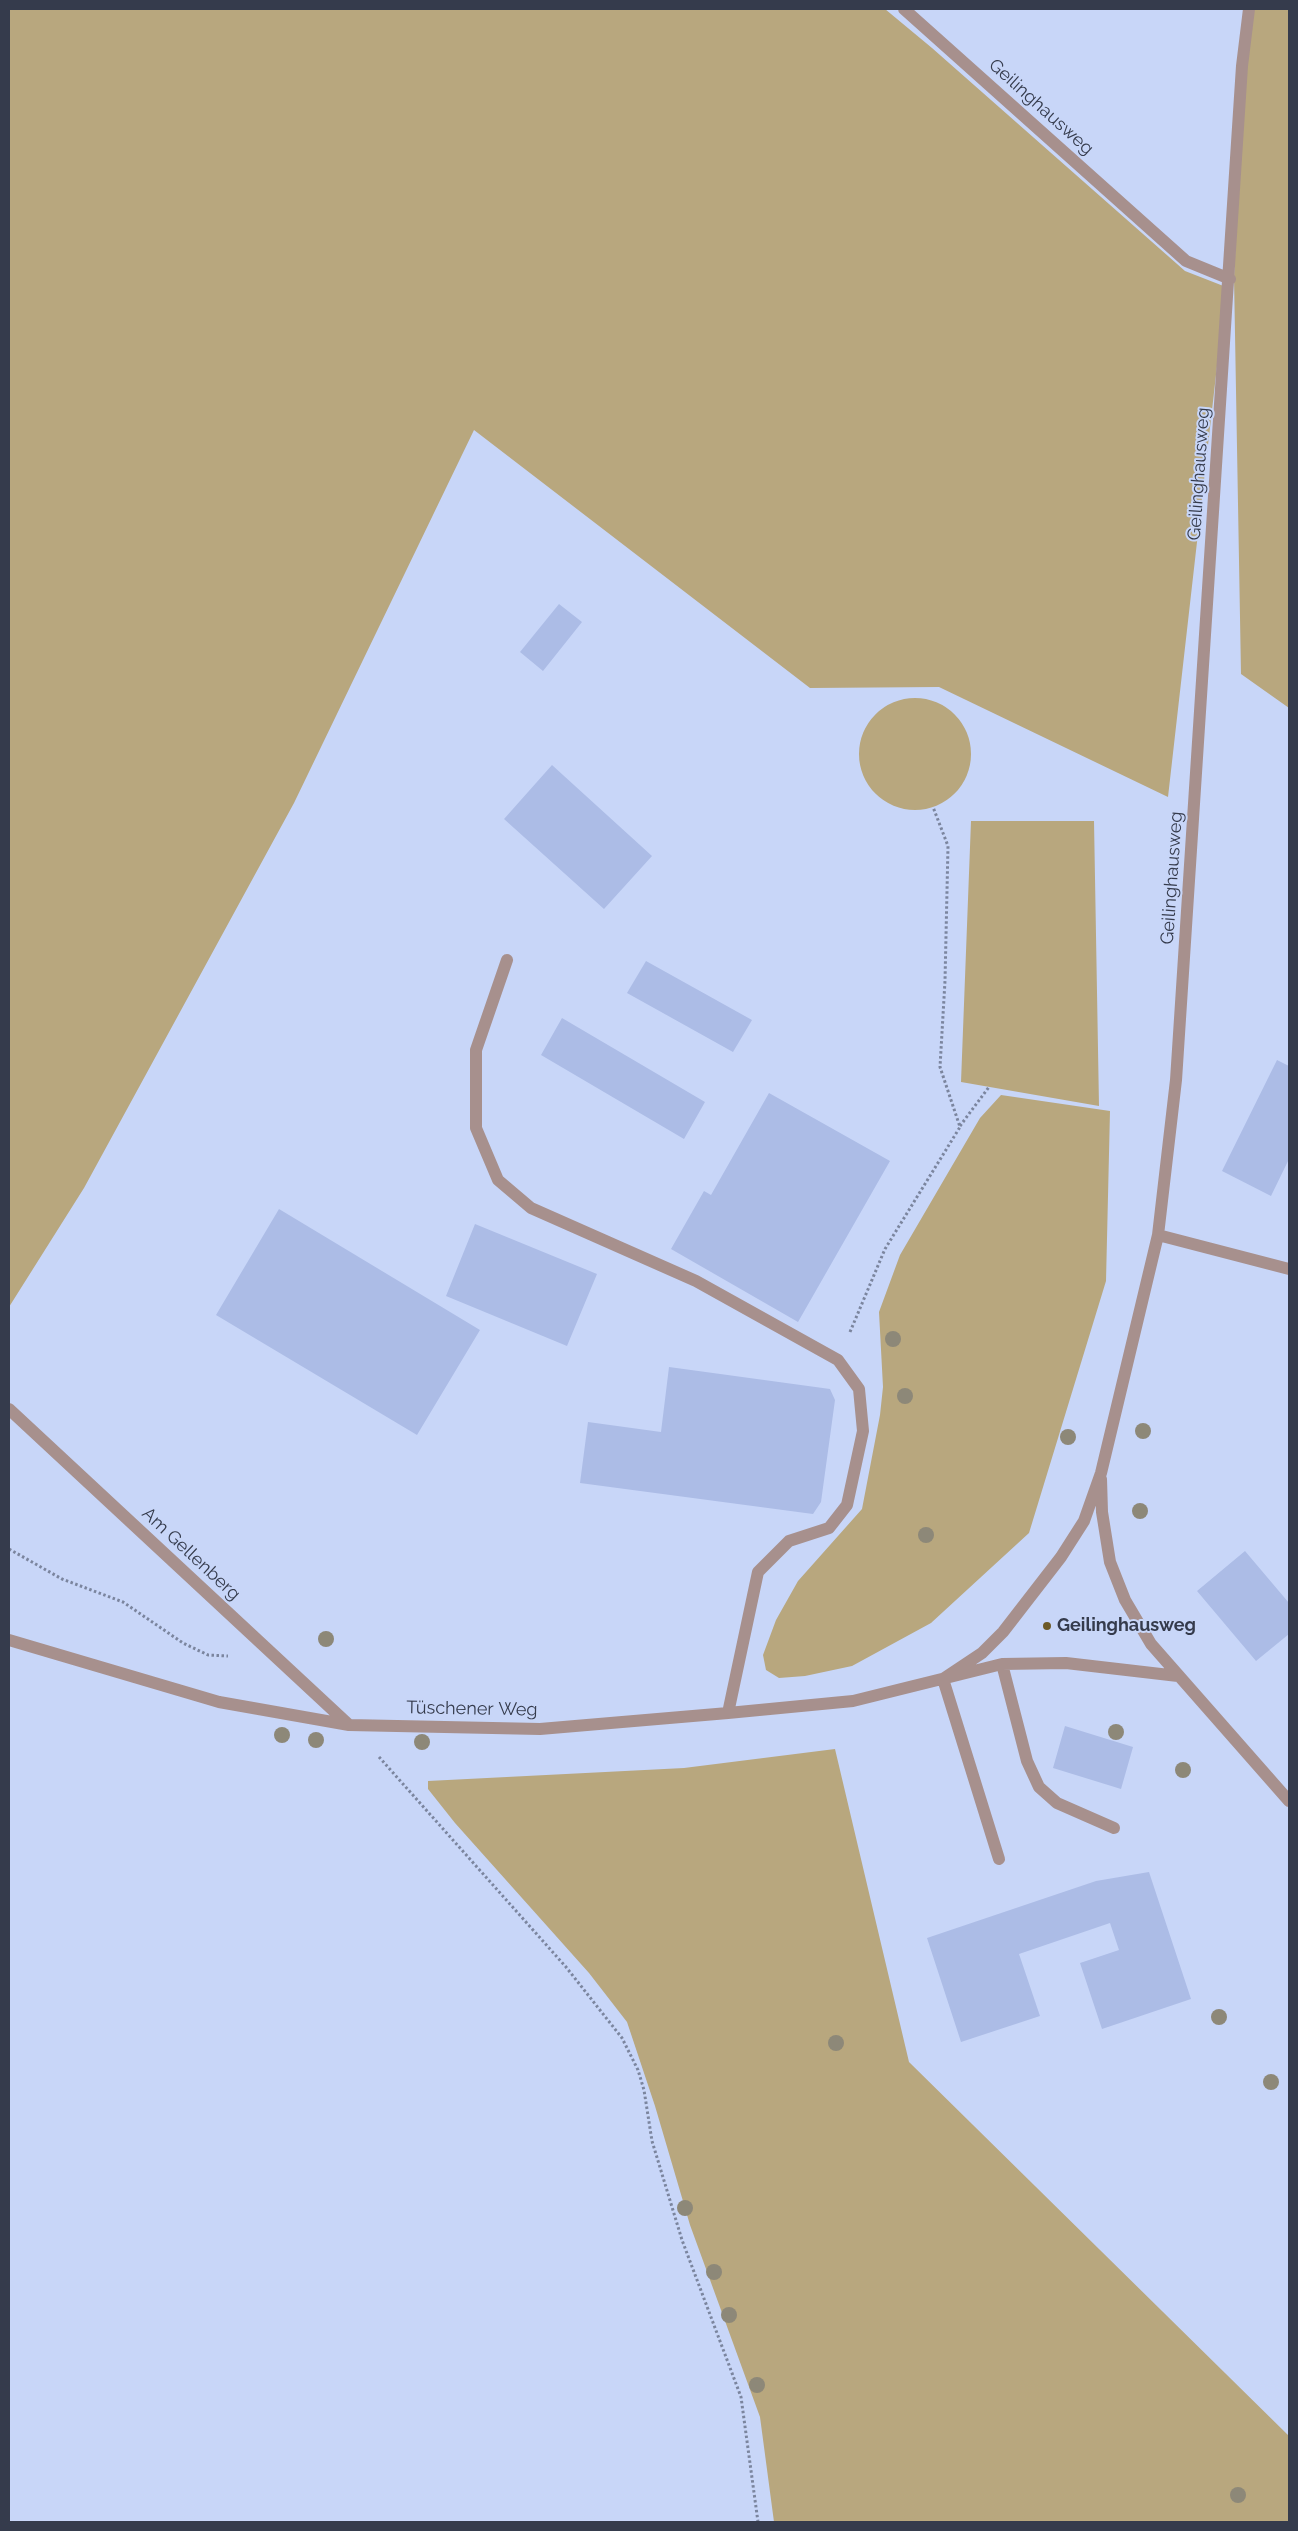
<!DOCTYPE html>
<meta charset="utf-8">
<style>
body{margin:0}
#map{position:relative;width:1298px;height:2531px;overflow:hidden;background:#c8d6f8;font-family:Raleway,sans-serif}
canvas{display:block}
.frame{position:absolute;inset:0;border:10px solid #353b4c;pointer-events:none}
</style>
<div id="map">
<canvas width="1298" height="2531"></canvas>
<div class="frame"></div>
</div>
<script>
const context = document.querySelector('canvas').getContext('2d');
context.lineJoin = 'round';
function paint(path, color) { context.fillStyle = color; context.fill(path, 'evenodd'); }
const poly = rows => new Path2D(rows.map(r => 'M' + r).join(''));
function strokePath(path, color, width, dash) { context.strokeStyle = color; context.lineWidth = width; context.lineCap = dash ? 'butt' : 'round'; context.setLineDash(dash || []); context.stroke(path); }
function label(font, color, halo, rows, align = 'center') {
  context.font = font + ' Raleway,sans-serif'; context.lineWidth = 4; context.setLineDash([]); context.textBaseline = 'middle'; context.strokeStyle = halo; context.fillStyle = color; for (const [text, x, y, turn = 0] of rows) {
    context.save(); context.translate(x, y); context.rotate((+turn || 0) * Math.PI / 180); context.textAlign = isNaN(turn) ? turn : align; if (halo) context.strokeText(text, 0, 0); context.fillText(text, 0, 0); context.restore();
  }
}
const green = poly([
 [9,9,885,9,932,48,1185,271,1226,287,1168,797,939,687,810,688,474,430,294,803,84,1188,9,1307],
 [1252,9,1289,9,1289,708,1241,674,1234,277,1244,67],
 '859 754a56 56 0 1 1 112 0a56 56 0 1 1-112 0Z',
 [971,821,1094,821,1099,1106,961,1082],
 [1001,1095,1110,1111,1106,1281,1029,1533,931,1623,852,1666,805,1676,779,1678,766,1670,763,1655,776,1620,798,1581,862,1509,880,1415,883,1387,879,1312,900,1255,980,1118],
 [835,1749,909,2062,1289,2436,1289,2522,774,2522,760,2417,690,2225,655,2106,627,2022,589,1973,455,1823,428,1789,428,1781,684,1768]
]);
const building = poly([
 [559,604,582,622,543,671,520,652],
 [552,765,652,856,604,909,504,819],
 [646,961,752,1020,733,1052,627,993],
 [562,1018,705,1102,684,1139,541,1055],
 [1277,1060,1289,1066,1289,1159,1271,1196,1222,1171],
 [769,1093,890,1161,798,1322,671,1249,704,1191,711,1195],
 [279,1209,480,1330,417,1435,216,1315],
 [475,1224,597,1274,567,1346,446,1296],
 [669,1367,830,1389,835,1400,821,1502,813,1514,580,1483,588,1422,661,1432],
 [1245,1551,1289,1603,1289,1634,1256,1661,1197,1591],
 [1065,1726,1133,1747,1121,1789,1053,1768],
 [1149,1872,1191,1999,1102,2029,1080,1963,1119,1950,1110,1923,1019,1954,1040,2016,961,2042,927,1938,1096,1881]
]);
const path = poly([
 [960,1126,989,1087],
 [850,1332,885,1249,960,1127,940,1067,945,981,948,846,933,807],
 [9,1549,62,1579,123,1602,183,1643,208,1655,228,1656],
 [379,1757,566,1967,622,2038,638,2070,644,2090,652,2141,682,2240,741,2397,758,2522]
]);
const minor = poly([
 [904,9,1186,261,1230,279],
 [507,960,476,1050,476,1128,498,1180,531,1208,696,1281,838,1360,859,1389,863,1431,847,1505,829,1528,789,1541,758,1572,728,1713],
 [1158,1235,1289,1269],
 [9,1409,349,1725],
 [1101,1479,1102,1512,1110,1562,1125,1600,1151,1644,1289,1801],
 [9,1640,219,1702,349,1725,540,1729,728,1713,853,1701,1002,1664,1066,1663,1178,1676],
 [1002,1664,1027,1761,1039,1787,1057,1803,1114,1828],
 [943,1679,982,1653,1003,1632,1061,1557,1084,1521,1101,1473,1158,1235,1176,1080,1242,66,1249,9],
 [943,1679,999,1859]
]);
const trees = [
 [893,1339],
 [905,1396],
 [1143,1431],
 [1068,1437],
 [1140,1511],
 [926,1535],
 [326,1639],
 [1116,1732],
 [282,1735],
 [316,1740],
 [422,1742],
 [1183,1770],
 [1219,2017],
 [836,2043],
 [1271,2082],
 [685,2208],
 [714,2272],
 [729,2315],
 [757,2385],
 [1238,2495]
];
const markers = [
 [1047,1626,5,"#6c5927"]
];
const streetNames = [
 ["Geilinghausweg",1041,107,42],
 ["Geilinghausweg",1199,474,-86],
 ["Geilinghausweg",1172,878,-86],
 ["Am Gellenberg",191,1554,43],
 ["Tüschener Weg",472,1709,1]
];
const poiNames = [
 ["Geilinghausweg",1057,1626]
];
paint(green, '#b8a77e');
paint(building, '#acbce6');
strokePath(path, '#7b859e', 3, [2.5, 2.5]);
strokePath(minor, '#a7908d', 12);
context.fillStyle = '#8d8878';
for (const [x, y] of trees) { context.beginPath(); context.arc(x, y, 8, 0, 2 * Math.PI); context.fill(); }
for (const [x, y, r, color] of markers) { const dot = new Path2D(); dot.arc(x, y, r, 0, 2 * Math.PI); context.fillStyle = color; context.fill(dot); strokePath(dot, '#c8d6f8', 2); }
label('18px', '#353b4c', '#c8d6f8', streetNames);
label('bold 18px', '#353b4c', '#c8d6f8', poiNames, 'left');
</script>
